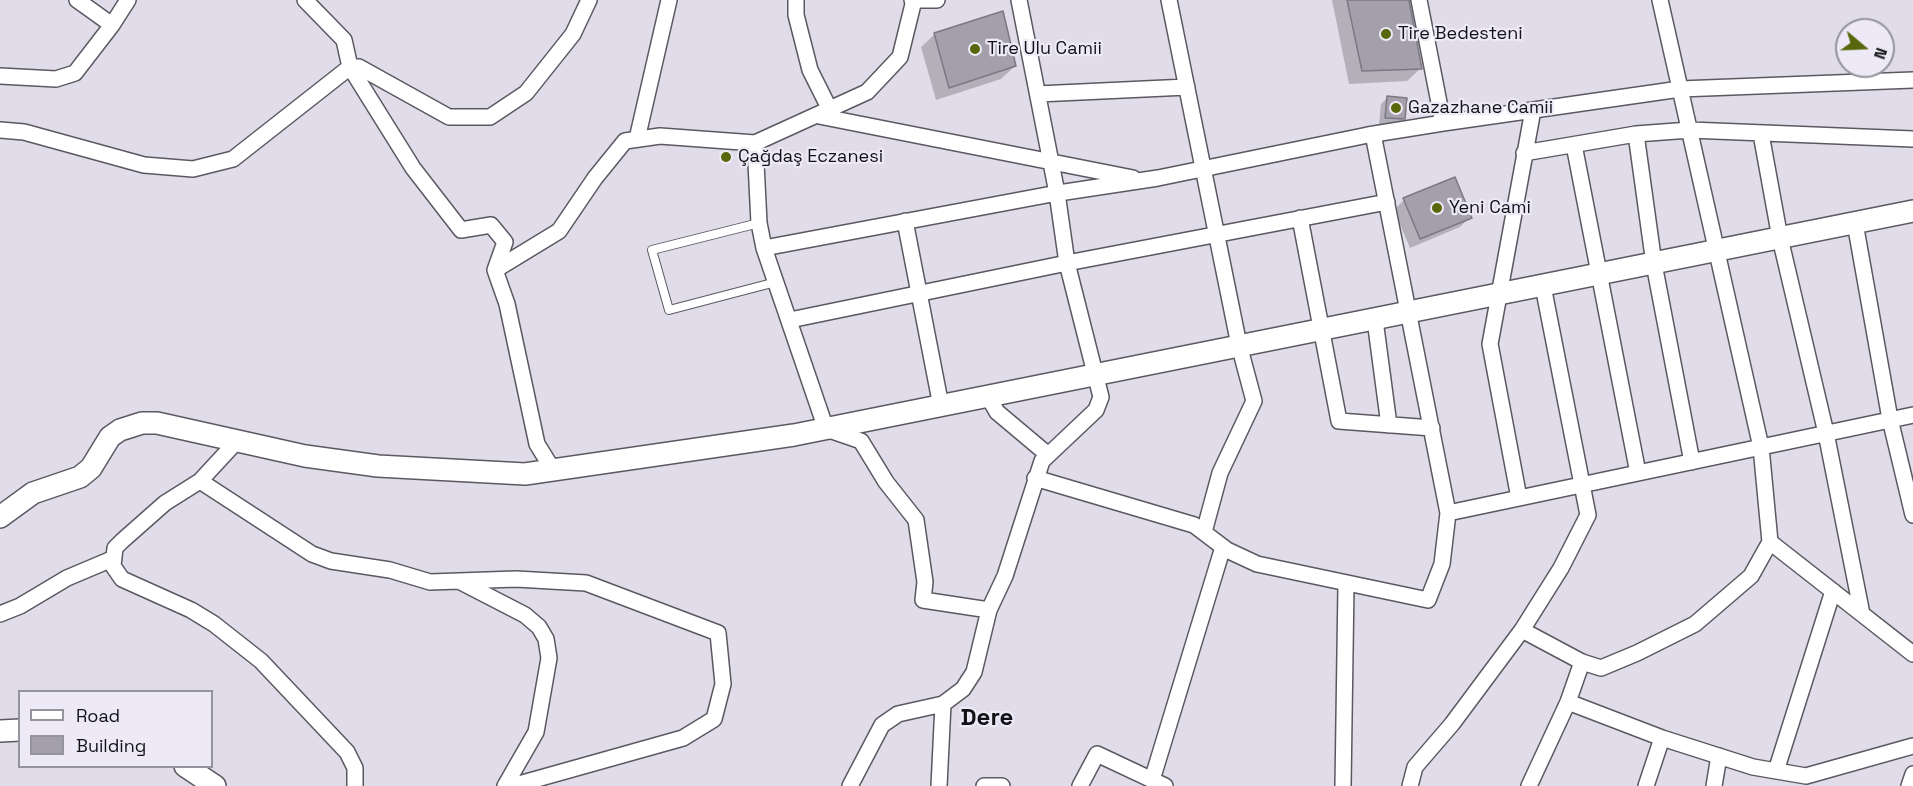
<!DOCTYPE html>
<meta charset="utf-8">
<style>
body{margin:0}
#map{position:relative;width:1913px;height:786px;overflow:hidden;background:#e0dce9;font-family:"Space Grotesk",sans-serif}
canvas{display:block}
.legend{position:absolute;left:18px;top:690px;width:195px;height:78px;box-sizing:border-box;background:#ede9f6;border:2px solid #95939c;margin:0;padding:8px 10px;list-style:none;font-size:18px;color:#121115}
.legend li{display:flex;align-items:center;gap:12px;height:30px}
.legend b{width:30px;border:2px solid #95939c}
.north{position:absolute;left:1835px;top:18px;width:60px;height:60px;box-sizing:border-box;background:#ede9f6;border:2px solid #95939c;border-radius:50%;rotate:109deg;font-size:16px;font-weight:700;line-height:24px;text-align:center;color:#121115}
.north::after{content:'';display:block;margin:auto;width:21px;height:27px;background:#59670c;clip-path:polygon(50% 0,100% 100%,50% 72%,0 100%)}
</style>
<div id="map">
<canvas width="1913" height="786"></canvas>
<ul class="legend">
<li><b style="height:8px;background:#fff"></b>Road</li>
<li><b style="height:16px;background:#a3a0ac"></b>Building</li>
</ul>
<div class="north">N</div>
</div>
<script>
const context = document.querySelector('canvas').getContext('2d');
context.lineJoin = 'round';
function paint(path, color) { context.fillStyle = color; context.fill(path, 'evenodd'); }
const poly = rows => new Path2D(rows.map(r => 'M' + r).join(''));
function strokePath(path, color, width, dash) { context.strokeStyle = color; context.lineWidth = width; context.lineCap = dash ? 'butt' : 'round'; context.setLineDash(dash || []); context.stroke(path); }
function label(font, color, halo, rows, align = 'center') {
  context.font = font + ' "Space Grotesk",sans-serif'; context.lineWidth = 4.5; context.setLineDash([]); context.textBaseline = 'middle'; context.strokeStyle = halo; context.fillStyle = color; for (const [text, x, y, turn = 0] of rows) {
    context.save(); context.translate(x, y); context.rotate((+turn || 0) * Math.PI / 180); context.textAlign = isNaN(turn) ? turn : align; if (halo) context.strokeText(text, 0, 0); context.fillText(text, 0, 0); context.restore();
  }
}
const shadow = poly([
 [1332,0,1407,0,1421,68,1407,81,1349,84],
 [935,34,1015,66,1001,79,936,100,921,47],
 [1387,98,1404,118,1397,125,1379,124,1381,104],
 [1404,200,1470,217,1460,227,1410,248,1394,210]
]);
const building = poly([
 [1347,0,1409,0,1422,69,1362,71,1347,0],
 [1003,11,1016,66,949,88,934,33,1003,11],
 [1387,96,1407,98,1405,119,1385,118,1387,96],
 [1455,177,1472,218,1420,239,1403,198,1455,177]
]);
const lane = poly([
 [759,223,652,250,669,310,776,282]
]);
const street = poly([
 [77,0,112,25],
 [305,0,344,40,350,67,413,168,461,230,491,225,505,242,495,270,507,304,537,444,553,470],
 [796,0,796,15,810,70,830,110],
 [912,0,937,0],
 [1169,0,1239,345,1254,401,1220,473,1204,532],
 [1419,0,1443,123],
 [0,76,56,79,75,73,112,25,128,0],
 [1038,94,1187,87],
 [819,116,1133,178],
 [0,130,24,132,144,165,193,169,233,159,350,67,359,67,449,117,490,117,526,93,573,34,589,0],
 [1636,134,1654,264,1692,462],
 [1761,134,1780,238,1826,433,1862,614],
 [637,139,669,0],
 [755,143,759,223,764,248,826,429,861,441,886,482,916,520,925,582,923,600,989,610,974,672,963,689,943,704,939,786],
 [1574,145,1638,473],
 [1524,153,1636,134,1690,130,1913,139],
 [1300,218,1339,421,1432,428],
 [905,221,941,406],
 [1855,223,1890,419,1913,515],
 [764,248,1052,194,1158,178,1368,135,1443,123,1680,89,1913,80],
 [495,270,559,231,595,178,625,141,660,136,755,143,867,92,900,57,914,0],
 [790,320,1067,263,1387,202],
 [1375,320,1389,425],
 [989,398,997,412,1047,454],
 [237,441,200,481,165,503,122,541,115,548,113,566,122,579,191,610,214,624,261,661,347,752,355,768,355,786],
 [1035,478,1194,525,1227,550,1257,564,1428,600,1442,564,1448,513,1373,134],
 [200,481,312,554,331,561,390,570,430,582,516,579,586,583,718,633,723,684,714,719,683,738,512,786],
 [1519,498,1490,344,1533,110],
 [1448,513,1913,415],
 [1770,542,1913,654],
 [461,582,525,615,539,627,546,639,549,658,536,732,505,786],
 [989,610,1005,576,1042,461,1096,410,1101,397,1067,263,1057,193,1019,0],
 [0,614,20,606,67,578,112,559],
 [1522,630,1582,662,1601,668,1637,653,1695,624,1751,576,1770,542,1761,447,1660,0],
 [1568,702,1662,738,1753,767,1806,776,1913,746],
 [1776,771,1833,591],
 [1152,780,1223,547],
 [850,786,882,725,898,714,943,704],
 [984,786,1002,786],
 [1080,786,1097,754,1165,786],
 [1343,786,1346,585],
 [1410,786,1415,767,1452,724,1522,630,1561,568,1588,515,1543,286],
 [1529,786,1568,702,1582,662],
 [1646,786,1662,738],
 [1714,786,1719,756],
 [1909,786,1913,774]
]);
const secondary = poly([
 [0,517,33,493,80,477,91,468,110,437,120,430,142,423,157,423,305,456,378,466,525,474,794,435,1913,211],
 [0,731,20,730],
 [185,766,215,786]
]);
const markers = [
 [1386,34,6,"#59670c"],
 [975,49,6,"#59670c"],
 [1396,108,6,"#59670c"],
 [726,157,6,"#59670c"],
 [1437,208,6,"#59670c"]
];
const poiNames = [
 ["Tire Bedesteni",1398,34],
 ["Tire Ulu Camii",987,49],
 ["Gazazhane Camii",1408,108],
 ["Çağdaş Eczanesi",738,157],
 ["Yeni Cami",1449,208]
];
const districtNames = [
 ["Dere",987,718]
];
paint(shadow, '#0003');
paint(building, '#a3a0ac');
strokePath(building, '#7b7883', 1.5);
strokePath(lane, '#5b5862', 10);
strokePath(street, '#5b5862', 18);
strokePath(secondary, '#5b5862', 24);
strokePath(lane, '#fff', 8);
strokePath(street, '#fff', 15);
strokePath(secondary, '#fff', 21);
for (const [x, y, r, color] of markers) { const dot = new Path2D(); dot.arc(x, y, r, 0, 2 * Math.PI); context.fillStyle = color; context.fill(dot); strokePath(dot, '#ede9f6', 2); }
label('18px', '#121115', '#ede9f6', poiNames, 'left');
label('bold 24px', '#121115', '#ede9f6', districtNames);
</script>
